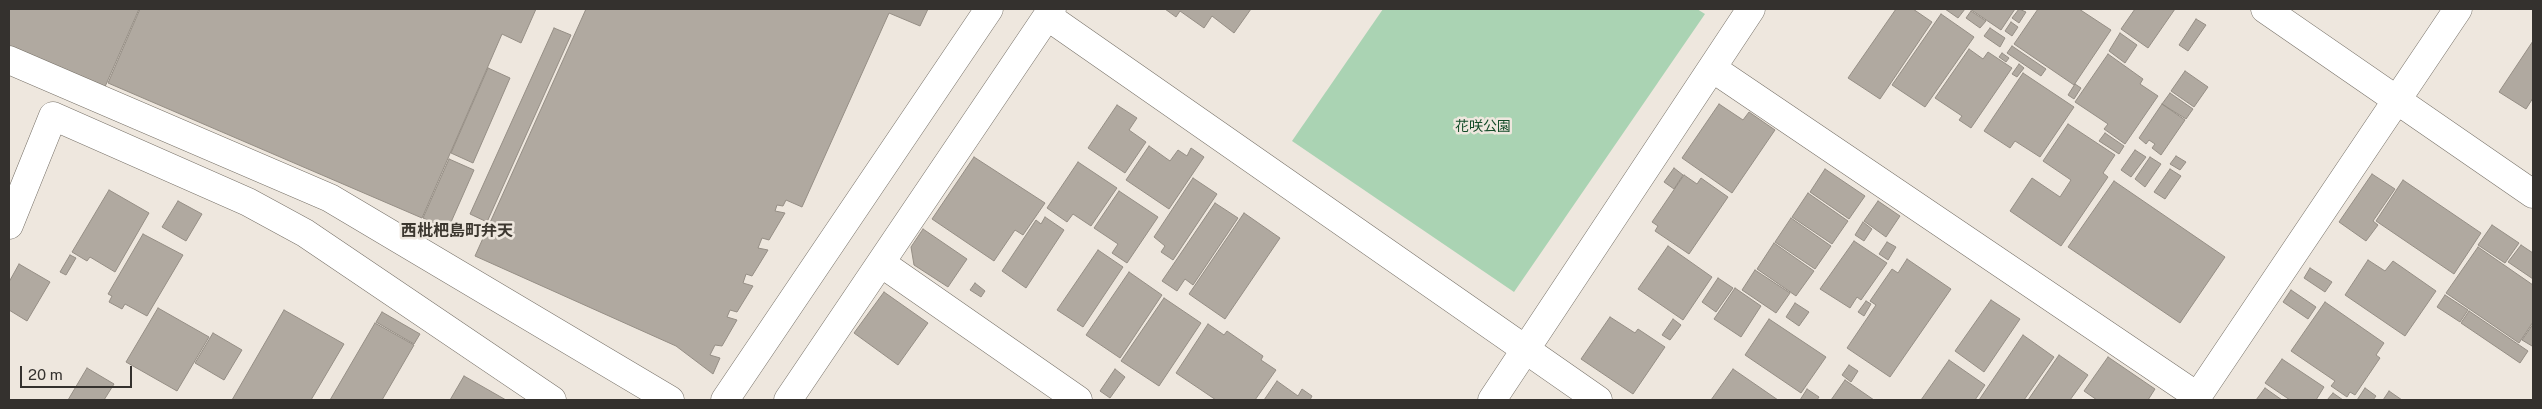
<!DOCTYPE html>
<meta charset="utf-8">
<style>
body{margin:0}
#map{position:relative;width:2542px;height:409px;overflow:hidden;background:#eee7de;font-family:"Public Sans",sans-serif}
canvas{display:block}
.frame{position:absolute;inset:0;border:10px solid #34312e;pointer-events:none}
.scale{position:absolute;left:20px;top:366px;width:112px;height:22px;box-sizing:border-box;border:2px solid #34312e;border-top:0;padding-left:6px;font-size:15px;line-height:18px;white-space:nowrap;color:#34312e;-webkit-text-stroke:4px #eee7de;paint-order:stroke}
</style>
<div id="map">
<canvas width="2542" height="409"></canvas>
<div class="frame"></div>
<div class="scale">20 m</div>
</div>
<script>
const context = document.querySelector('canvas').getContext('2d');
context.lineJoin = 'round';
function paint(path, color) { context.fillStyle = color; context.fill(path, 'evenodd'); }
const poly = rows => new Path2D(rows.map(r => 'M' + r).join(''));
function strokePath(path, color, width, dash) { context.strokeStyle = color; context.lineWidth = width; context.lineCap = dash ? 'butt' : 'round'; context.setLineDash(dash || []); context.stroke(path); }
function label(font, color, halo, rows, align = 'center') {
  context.font = font + ' "Public Sans","Noto Sans JP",sans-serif'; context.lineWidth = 5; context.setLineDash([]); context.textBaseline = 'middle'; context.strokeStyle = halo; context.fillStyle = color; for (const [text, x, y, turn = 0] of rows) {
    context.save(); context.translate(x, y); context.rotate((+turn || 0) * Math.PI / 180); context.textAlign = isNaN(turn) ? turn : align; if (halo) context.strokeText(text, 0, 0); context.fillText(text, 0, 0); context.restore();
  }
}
const green = poly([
 [1383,9,1697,9,1705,14,1514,292,1292,141]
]);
const building = poly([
 [9,9,139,9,104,89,9,48,9,9],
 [140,9,536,9,521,43,502,34,422,218,108,83,140,9],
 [586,9,928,9,920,26,889,13,802,207,786,200,783,206,777,205,775,211,785,213,769,240,762,238,758,248,768,250,752,276,746,274,743,283,753,286,737,312,730,310,727,317,737,320,722,346,715,345,710,355,720,358,713,374,676,346,475,256,586,9],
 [1165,9,1251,9,1234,33,1212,16,1204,28,1180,11,1176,17,1165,9],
 [1896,9,1913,9,1932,22,1880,99,1848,78,1896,9],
 [1945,9,1965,9,1958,18,1945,9],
 [1970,9,2015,9,2001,30,1970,9],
 [2019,9,2026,12,2019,23,2012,18,2019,9],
 [2038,9,2079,9,2111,30,2074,85,2014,44,2038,9],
 [2135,9,2175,9,2148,48,2121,29,2135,9],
 [1971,11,1986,21,1980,28,1966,18,1971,11],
 [1941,14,1974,37,1925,107,1892,85,1941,14],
 [2196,19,2206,25,2188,51,2179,45,2196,19],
 [2011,22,2018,27,2012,36,2005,31,2011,22],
 [554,28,571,35,487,222,470,214,554,28],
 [1990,28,2005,38,2000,47,1984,36,1990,28],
 [2120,33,2137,45,2125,63,2109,51,2120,33],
 [2533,41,2533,98,2526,109,2499,92,2533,41],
 [2012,46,2046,69,2041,76,2007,53,2012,46],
 [1969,49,1983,59,1988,52,2012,68,1971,128,1959,120,1962,116,1935,98,1969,49],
 [2002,53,2009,58,2006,62,1999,57,2002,53],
 [2108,54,2143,79,2140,84,2158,96,2125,144,2104,129,2108,124,2075,102,2108,54],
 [2019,64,2024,68,2017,77,2012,74,2019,64],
 [488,68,510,78,473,163,451,153,488,68],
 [2185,71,2208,87,2194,107,2171,91,2185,71],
 [2023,73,2074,107,2040,157,2015,141,2010,148,1984,131,2023,73],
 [2075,84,2081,88,2074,99,2068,95,2075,84],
 [2170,93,2193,109,2186,119,2162,104,2170,93],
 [1719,104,1743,120,1749,112,1775,130,1732,193,1682,158,1719,104],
 [2162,104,2185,120,2161,155,2152,148,2155,144,2149,140,2146,144,2139,138,2162,104],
 [1117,105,1137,118,1129,130,1146,142,1125,173,1088,148,1117,105],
 [2068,124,2115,155,2103,173,2108,177,2061,246,2010,211,2032,178,2060,197,2071,180,2043,161,2068,124],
 [2105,133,2124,146,2119,154,2099,141,2105,133],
 [1149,146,1170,161,1178,150,1187,156,1191,148,1204,157,1169,209,1126,180,1149,146],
 [2135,150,2146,157,2131,177,2121,170,2135,150],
 [2176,156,2186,162,2180,170,2170,164,2176,156],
 [974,157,1045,203,1023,235,1015,230,994,261,932,219,974,157],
 [2150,157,2161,164,2145,187,2135,179,2150,157],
 [449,159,474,170,448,229,423,218,449,159],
 [1078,162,1117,188,1091,226,1073,214,1067,222,1047,208,1078,162],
 [1674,168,1683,175,1674,189,1664,182,1674,168],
 [1825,169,1865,196,1849,219,1810,192,1825,169],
 [2170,169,2181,176,2165,199,2154,192,2170,169],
 [2372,174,2395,189,2373,221,2378,225,2366,241,2339,222,2372,174],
 [1684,175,1697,184,1701,178,1728,197,1689,254,1655,231,1658,226,1652,222,1684,175],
 [1193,178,1217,194,1173,260,1161,252,1165,246,1154,237,1193,178],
 [2403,180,2481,233,2454,274,2376,221,2403,180],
 [2114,181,2225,257,2180,323,2068,247,2114,181],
 [109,190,149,213,115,272,90,257,87,261,72,252,109,190],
 [1119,191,1158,217,1127,263,1112,253,1118,244,1094,228,1119,191],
 [1808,193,1848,221,1832,244,1792,217,1808,193],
 [178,201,202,214,186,241,162,227,178,201],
 [1878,201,1900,216,1886,237,1864,221,1878,201],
 [1215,203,1238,218,1193,285,1185,279,1177,291,1162,281,1215,203],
 [1244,213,1280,238,1225,319,1189,294,1244,213],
 [1045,217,1064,230,1026,288,1002,271,1036,220,1041,224,1045,217],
 [1791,218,1831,246,1815,269,1775,242,1791,218],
 [1863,222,1872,229,1864,241,1855,235,1863,222],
 [2492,225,2519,243,2505,263,2478,245,2492,225],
 [923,229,967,259,948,287,914,265,911,247,923,229],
 [143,234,183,255,147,316,125,304,122,309,109,302,112,296,108,294,143,234],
 [1854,241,1887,263,1861,300,1857,297,1850,308,1820,289,1854,241],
 [1887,242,1896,247,1888,260,1879,254,1887,242],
 [1774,243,1814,271,1796,296,1757,269,1774,243],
 [2521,245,2533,253,2533,279,2508,262,2521,245],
 [1668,246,1712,277,1683,320,1638,289,1668,246],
 [2478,247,2533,285,2533,322,2519,343,2446,293,2478,247],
 [1098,250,1123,267,1083,327,1057,310,1098,250],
 [70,255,76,258,66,275,60,272,70,255],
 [1907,259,1951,289,1890,377,1847,348,1876,305,1870,301,1892,269,1898,273,1907,259],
 [2368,260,2385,271,2393,261,2436,291,2405,336,2345,295,2368,260],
 [19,264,50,282,27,321,9,310,9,282,19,264],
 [2310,268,2332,282,2325,292,2304,278,2310,268],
 [1755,270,1790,293,1776,313,1742,290,1755,270],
 [1129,272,1162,295,1120,358,1086,335,1129,272],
 [1718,278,1733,288,1716,312,1702,302,1718,278],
 [975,283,985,291,981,297,970,290,975,283],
 [1735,288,1761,306,1741,337,1714,319,1735,288],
 [2291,290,2316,307,2308,319,2283,302,2291,290],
 [884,292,928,323,898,365,854,333,884,292],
 [2445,295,2468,310,2460,322,2437,307,2445,295],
 [1164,298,1201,323,1159,386,1121,361,1164,298],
 [1991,300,2020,319,1984,372,1955,351,1991,300],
 [1866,301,1871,304,1864,316,1858,312,1866,301],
 [2325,302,2384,343,2376,355,2380,358,2355,395,2350,392,2347,397,2331,386,2335,381,2291,351,2325,302],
 [1795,303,1809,312,1799,326,1786,317,1795,303],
 [158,308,209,337,177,391,126,362,158,308],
 [284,310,344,344,311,400,232,400,284,310],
 [2469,311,2528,351,2520,363,2461,323,2469,311],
 [382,312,420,334,414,344,376,322,382,312],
 [1610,317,1635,333,1638,329,1665,347,1633,394,1581,359,1610,317],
 [1673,319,1681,325,1670,340,1662,335,1673,319],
 [1769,319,1826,357,1801,393,1745,355,1769,319],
 [375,323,414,345,382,400,330,400,375,323],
 [1208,324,1224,335,1227,331,1263,356,1261,360,1276,370,1255,400,1216,400,1176,373,1208,324],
 [2533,324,2533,344,2532,346,2522,340,2533,324],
 [213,333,242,350,224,380,195,363,213,333],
 [2023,335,2054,357,2024,400,1979,400,2023,335],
 [2059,355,2088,375,2070,400,2028,400,2059,355],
 [2108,357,2155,389,2148,400,2097,400,2084,391,2108,357],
 [2282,359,2324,387,2316,400,2290,400,2265,383,2282,359],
 [1949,360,1985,385,1975,400,1921,400,1949,360],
 [1849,365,1858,371,1851,382,1842,375,1849,365],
 [87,368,114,384,104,400,68,400,87,368],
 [1115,369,1125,377,1110,398,1100,391,1115,369],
 [1733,369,1778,400,1711,400,1733,369],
 [464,376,506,400,450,400,464,376],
 [1845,380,1874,400,1831,400,1845,380],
 [1277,381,1298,396,1302,389,1312,396,1310,400,1264,400,1277,381],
 [2265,388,2282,400,2256,400,2265,388],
 [2365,388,2376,396,2373,400,2357,400,2365,388],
 [1807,389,1819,397,1817,400,1800,400,1807,389],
 [2389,391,2402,400,2383,400,2389,391],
 [2333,393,2343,400,2327,400,2333,393]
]);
const minor = poly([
 [2265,9,2533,194],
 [1047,16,1598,400],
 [9,60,330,198,670,400],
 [1712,68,2197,396],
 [9,225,53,116,248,202,305,233,552,400],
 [881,263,1078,400],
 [725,400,989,9],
 [788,400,1052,9],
 [1492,400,1751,9],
 [2195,400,2458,9]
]);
const parkNames = [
 ["花咲公園",1483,127]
];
const quarterNames = [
 ["西枇杷島町弁天",457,231]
];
paint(green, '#aad3b3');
paint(building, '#b0a9a0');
strokePath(building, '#958e85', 1);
strokePath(minor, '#777168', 29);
strokePath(minor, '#fff', 28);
label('14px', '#134b28', '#eee7de', parkNames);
label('bold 16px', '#3c372f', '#eee7de', quarterNames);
</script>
